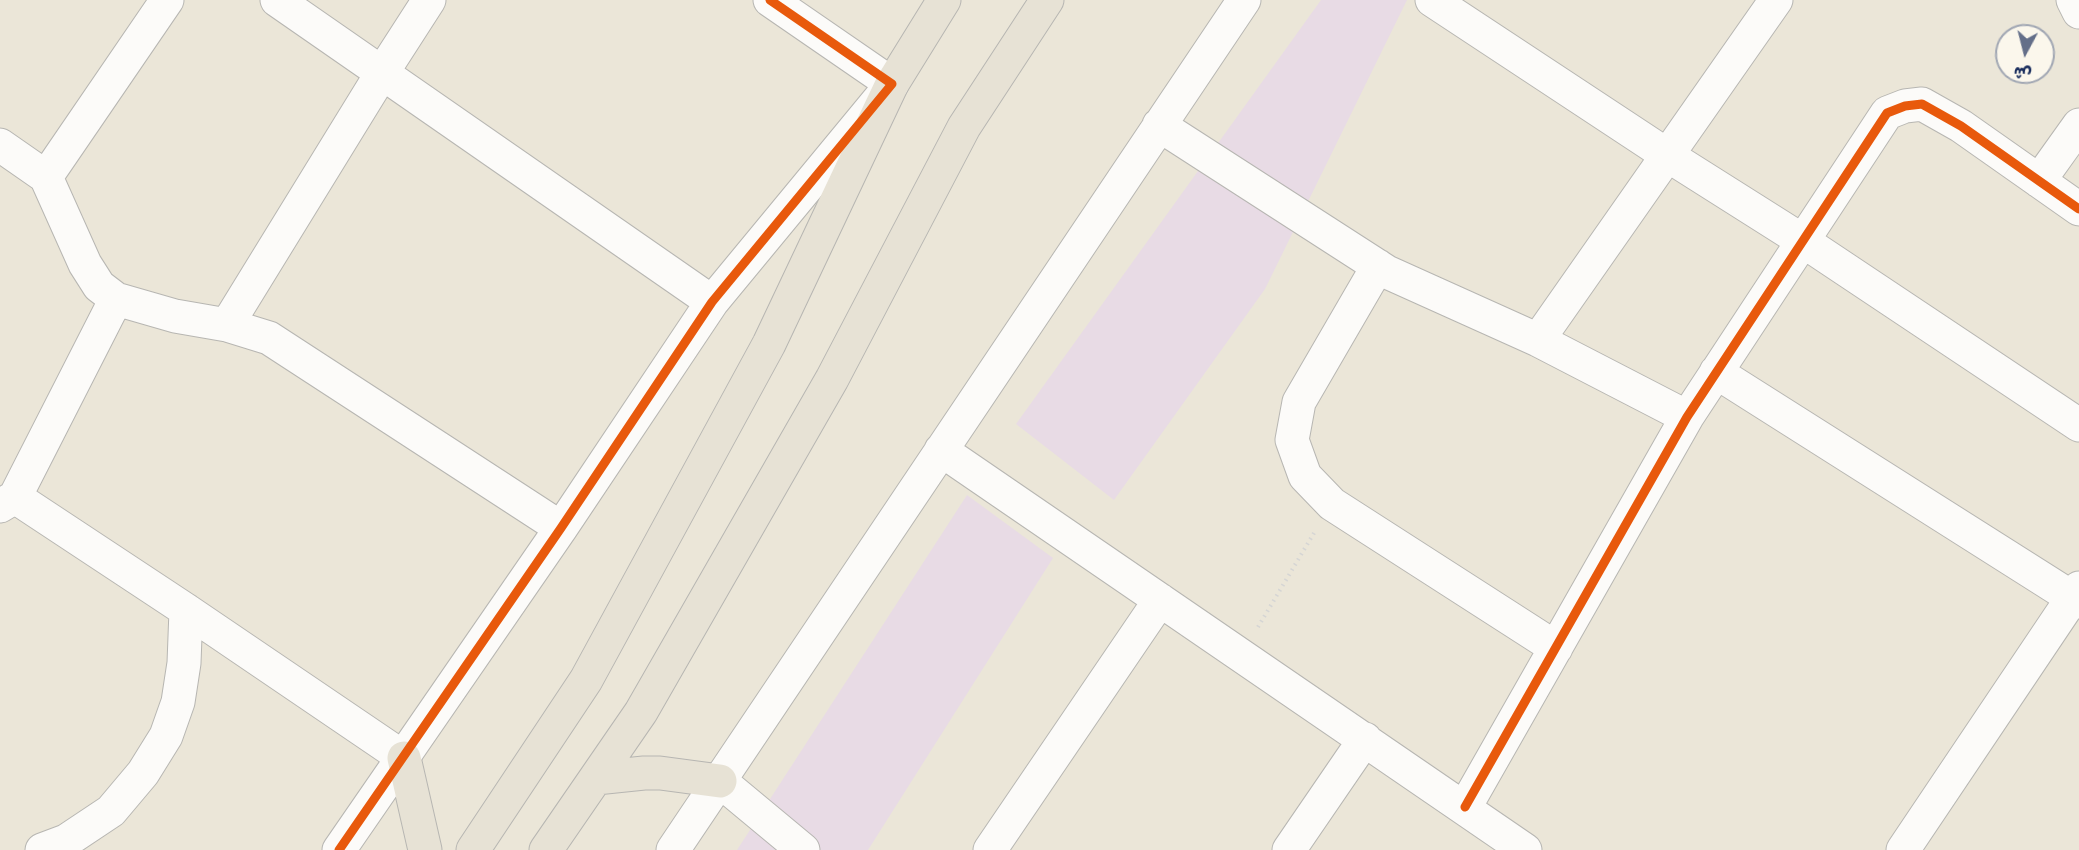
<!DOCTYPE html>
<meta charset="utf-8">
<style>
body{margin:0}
#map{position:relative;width:2079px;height:850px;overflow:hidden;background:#ebe6d8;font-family:"Gochi Hand","Playpen Sans Arabic",sans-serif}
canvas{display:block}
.north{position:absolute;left:1995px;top:24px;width:60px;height:60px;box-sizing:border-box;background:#fbf7ec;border:2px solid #a1a7b3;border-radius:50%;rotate:187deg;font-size:16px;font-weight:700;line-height:24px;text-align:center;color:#1b2f5e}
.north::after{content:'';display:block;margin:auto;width:21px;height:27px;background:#646f89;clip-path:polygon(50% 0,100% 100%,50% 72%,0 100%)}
</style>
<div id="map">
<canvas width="2079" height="850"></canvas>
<div class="north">ش</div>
</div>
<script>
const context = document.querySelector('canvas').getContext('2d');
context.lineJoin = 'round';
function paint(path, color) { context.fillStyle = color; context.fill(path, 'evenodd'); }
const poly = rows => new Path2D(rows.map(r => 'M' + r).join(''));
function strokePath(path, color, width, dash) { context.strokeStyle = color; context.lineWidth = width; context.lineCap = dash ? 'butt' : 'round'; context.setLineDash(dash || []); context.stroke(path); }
const built = poly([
 [1321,0,1407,0,1265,289,1114,500,1016,424],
 [967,495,1053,558,868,850,737,850]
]);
const path = poly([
 [1258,627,1314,533]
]);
const minor = poly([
 [277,0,712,302],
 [1432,0,1667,155,1803,241,2079,425],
 [2073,0,2079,12],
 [1159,125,1387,272,1538,340,1687,417],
 [0,145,46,177,85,264,99,286,116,299,175,316,227,325,269,338,561,528],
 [46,177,167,0],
 [2039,181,2079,125],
 [1378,266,1299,402,1292,440,1305,476,1332,504,1556,648],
 [227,325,382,73,429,0],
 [1538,340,1776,0],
 [1716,372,2079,602],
 [941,450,1525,850],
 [15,497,186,610,404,758],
 [0,506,15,497,116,299],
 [720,781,803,850],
 [1465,807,1687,417,1887,113,1905,106,1922,104,1961,126,2079,209],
 [42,850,66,841,111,811,143,773,166,736,178,702,184,663,186,610],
 [339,850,561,528,712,302,892,84,770,0],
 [673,850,1244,0],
 [990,850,1160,600],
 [1289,850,1365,739],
 [1903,850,2079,588]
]);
const major = poly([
 [404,758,425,850],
 [596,778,644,773,660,773,720,781],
 [473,850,586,680,769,344,892,84,944,0],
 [546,850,641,712,832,379,964,127,1047,0]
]);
const cycleway = poly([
 [1465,807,1687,417,1887,113,1905,106,1922,104,1961,126,2079,209],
 [339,850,561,528,712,302,892,84,770,0]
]);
paint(built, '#e8dbe5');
strokePath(minor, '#b7b6b2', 35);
strokePath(major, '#b7b6b2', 35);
strokePath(path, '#d5d5d4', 4, [1.5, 4.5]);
strokePath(minor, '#fcfbf9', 33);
strokePath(major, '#e7e2d5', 33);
strokePath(cycleway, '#e8590c', 9);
</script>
